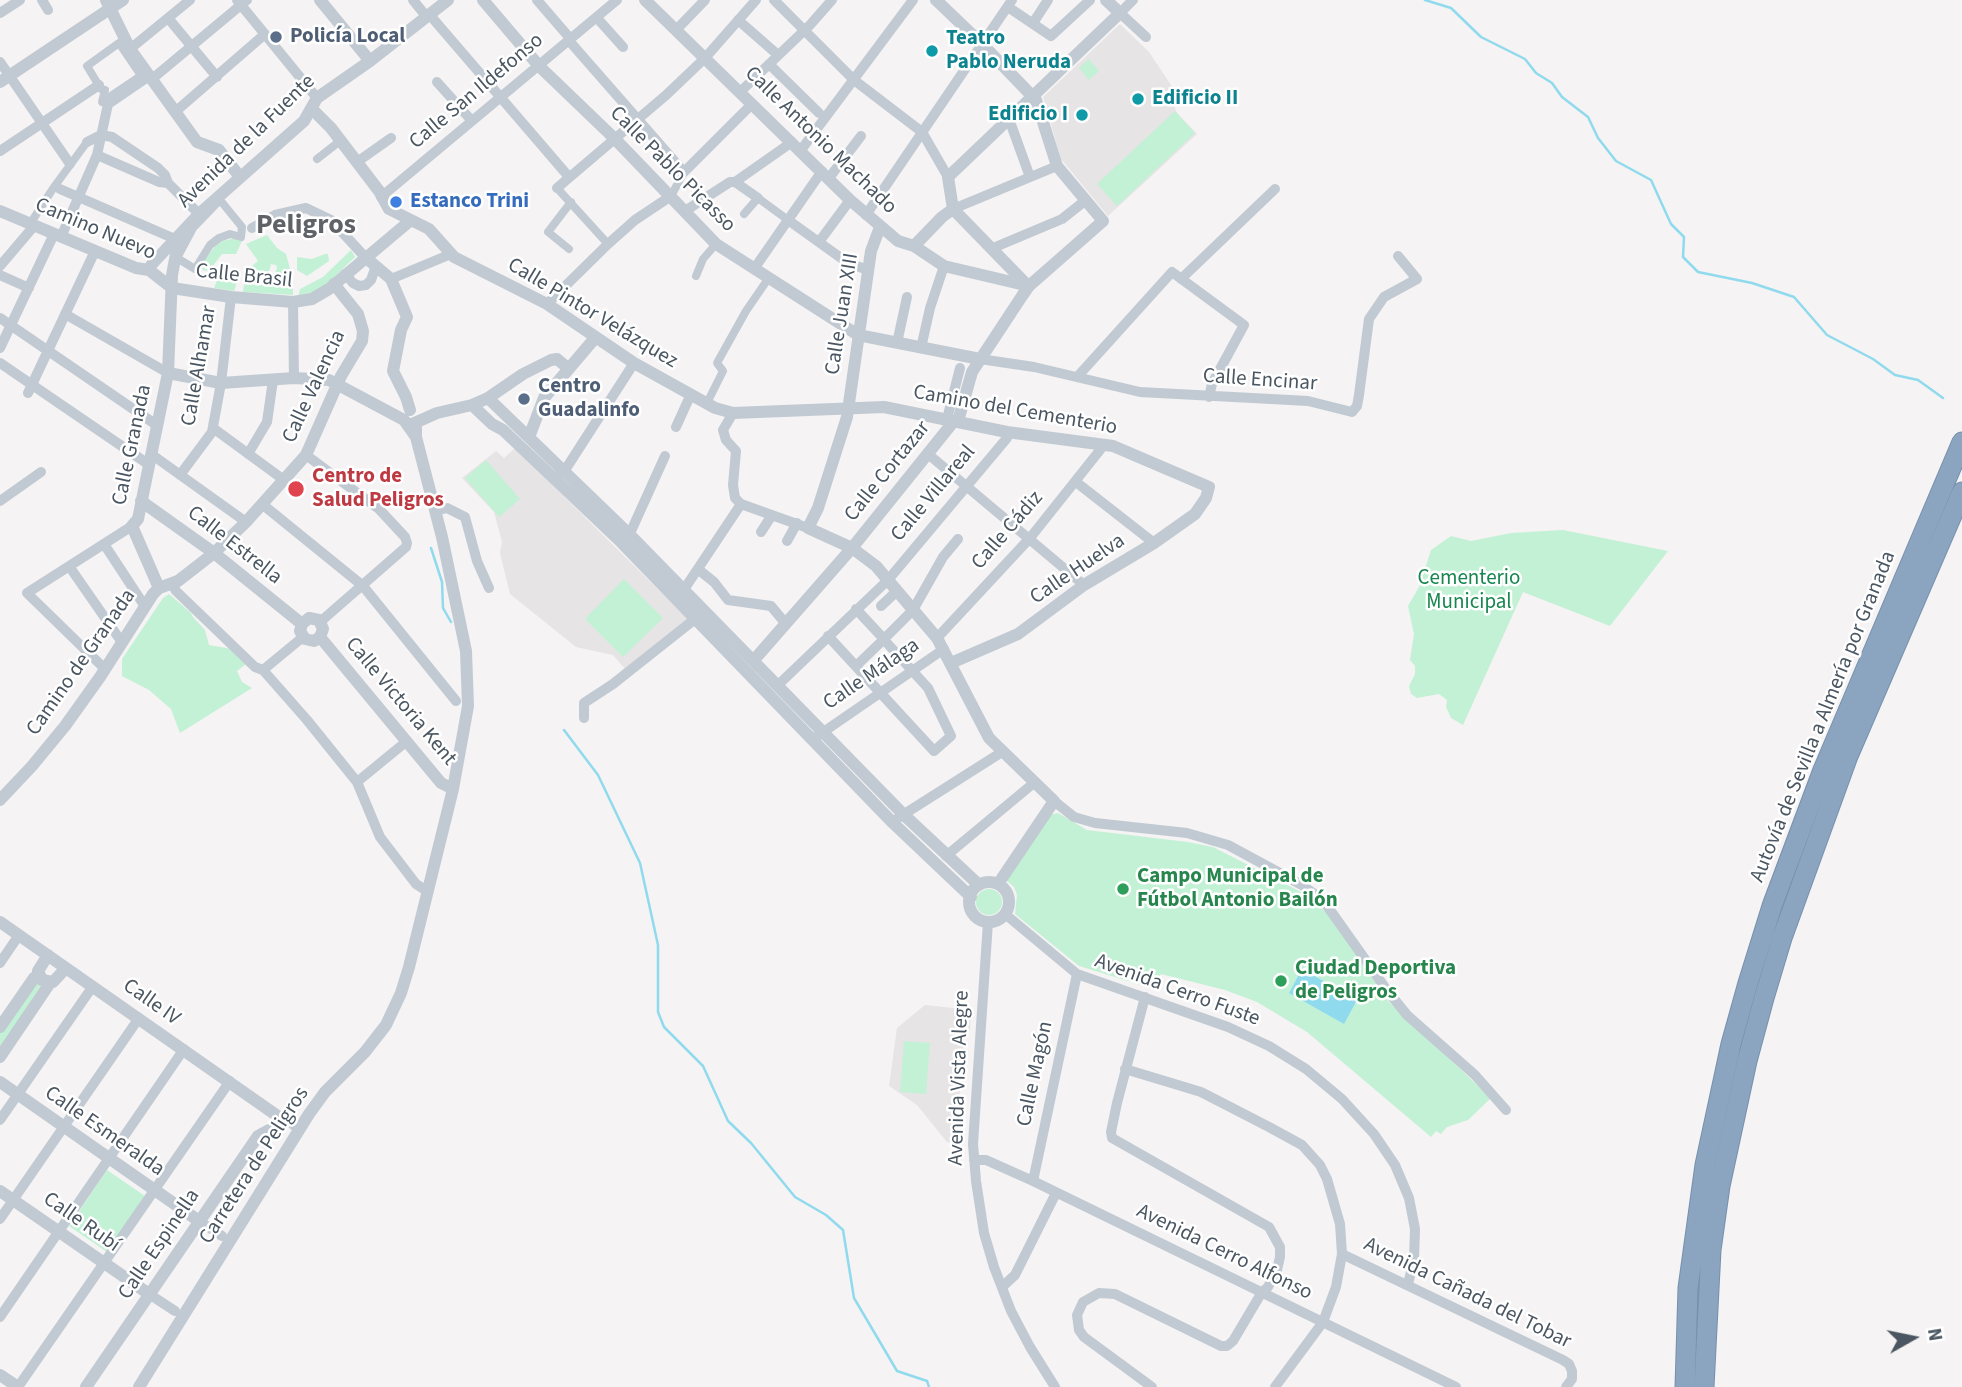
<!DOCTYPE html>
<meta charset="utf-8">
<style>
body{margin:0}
#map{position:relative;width:1962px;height:1387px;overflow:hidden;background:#f5f3f3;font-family:"Source Sans 3",sans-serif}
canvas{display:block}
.north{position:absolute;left:1878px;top:1303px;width:70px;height:70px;-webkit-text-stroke:5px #fff;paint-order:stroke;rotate:81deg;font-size:19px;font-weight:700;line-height:28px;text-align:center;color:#4a5661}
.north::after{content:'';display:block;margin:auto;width:24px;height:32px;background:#4a5661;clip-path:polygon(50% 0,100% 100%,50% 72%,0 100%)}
</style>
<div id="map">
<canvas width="1962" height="1387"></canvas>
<div class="north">N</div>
</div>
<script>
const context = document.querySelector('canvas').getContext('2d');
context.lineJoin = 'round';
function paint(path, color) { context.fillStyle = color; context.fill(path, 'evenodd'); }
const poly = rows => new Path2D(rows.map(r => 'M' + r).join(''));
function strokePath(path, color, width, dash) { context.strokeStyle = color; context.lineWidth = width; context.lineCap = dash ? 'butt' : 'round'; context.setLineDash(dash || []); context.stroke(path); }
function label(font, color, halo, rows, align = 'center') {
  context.font = font + ' "Source Sans 3",sans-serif'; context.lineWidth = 5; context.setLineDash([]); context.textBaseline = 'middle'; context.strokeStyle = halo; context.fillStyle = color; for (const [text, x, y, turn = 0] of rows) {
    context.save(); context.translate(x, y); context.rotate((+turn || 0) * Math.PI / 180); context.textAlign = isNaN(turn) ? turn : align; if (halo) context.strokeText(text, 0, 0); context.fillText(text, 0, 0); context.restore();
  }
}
const education = poly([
 [1120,24,1149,52,1175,91,1172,101,1177,113,1197,134,1108,216,1061,159,1043,97],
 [515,448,688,619,626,670,613,655,576,647,510,594,500,553,502,542,494,512,462,478,496,451,504,458],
 [925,1005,971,1010,970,1030,968,1030,968,1036,964,1036,956,1142,947,1142,917,1105,889,1086,897,1028]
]);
const green = poly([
 [1089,59,1099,71,1089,80,1079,68],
 [1175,111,1195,133,1117,206,1097,184],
 [267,235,277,248,286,254,290,269,279,277,274,276,277,268,276,265,271,264,268,276,251,277,248,275,247,270,258,261,246,244],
 [236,238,242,241,236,254,222,254,209,271,203,270,201,265,218,242],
 [351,250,355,257,323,288,298,298,300,289,323,277],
 [325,254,328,254,329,261,307,276,297,270,297,257,312,259],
 [218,278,237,282,234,291,214,288],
 [244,284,293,287,293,295,243,292],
 [486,460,520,499,499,517,465,478],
 [1563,530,1668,551,1610,626,1523,592,1463,725,1451,718,1446,707,1447,700,1439,694,1417,698,1411,694,1409,686,1415,674,1415,666,1410,660,1414,634,1408,606,1419,587,1431,550,1451,536,1471,541,1511,533],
 [624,579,663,618,623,657,585,619],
 [169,594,191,613,193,617,205,630,209,645,232,649,246,664,237,671,242,682,252,688,180,733,171,709,149,690,122,676,122,659,163,598],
 [1058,813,1087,830,1188,842,1213,847,1299,891,1326,912,1388,1001,1491,1098,1468,1120,1447,1127,1441,1134,1436,1131,1431,1137,1307,1032,1257,1002,1225,990,1161,974,1151,988,1079,966,1015,914,1017,895,1014,887,1006,880,1050,815],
 '976 902a13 13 0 1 1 26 0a13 13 0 1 1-26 0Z',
 [33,982,43,982,0,1049,0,1030],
 [904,1041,930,1043,926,1094,900,1092],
 [107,1170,145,1196,107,1252,69,1226]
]);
const water = poly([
 [1302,969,1357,1000,1344,1024,1289,993]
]);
const stream = poly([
 [1425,0,1451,8,1481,37,1525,59,1536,73,1552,83,1562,97,1588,117,1598,138,1616,161,1651,180,1671,224,1684,237,1683,257,1698,272,1752,283,1794,297,1827,335,1873,359,1895,375,1918,380,1943,398],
 [431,548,442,582,443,608,451,622],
 [564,730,598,775,640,863,658,945,658,1012,664,1027,703,1066,728,1121,751,1143,795,1197,826,1215,843,1230,854,1298,897,1371,927,1381,929,1387]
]);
const pedestrian = poly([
 [119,43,140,74,139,77,102,102,105,90,101,89,87,66,119,43],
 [317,159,340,141],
 [557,188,608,244],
 [671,196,684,172],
 [220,200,242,227,241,237,230,234,219,238,210,245,195,269,177,258,193,228,220,200],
 [744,214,758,198,788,220],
 [30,224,54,187,87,142],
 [569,249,548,232,571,202],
 [696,276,703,259,716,244],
 [707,403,723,371,717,363,746,311,768,279]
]);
const minor = poly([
 [42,0,48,10],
 [237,0,317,98],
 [413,0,426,16],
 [537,0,568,36,571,43,684,172,752,104],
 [774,0,854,80,922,132,948,177],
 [1133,0,1120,13,1146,37],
 [1008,7,1051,36,1090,0],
 [0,13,20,0],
 [429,14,569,177],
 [168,18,217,77],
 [597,18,623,47],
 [738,20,778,55],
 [1033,23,1048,0],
 [676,30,705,0],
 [130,49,190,0],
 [0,62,70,164],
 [769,64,819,113],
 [152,79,247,0],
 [437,82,472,121],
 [740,92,810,25,832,0],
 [175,112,265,34],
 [1009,119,1030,177],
 [87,142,101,135,112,137,158,168,165,175,168,183],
 [801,150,913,0],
 [0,151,99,85],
 [97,155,159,182,168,183,199,214],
 [357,162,391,138],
 [829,178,861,136],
 [735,182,758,198],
 [557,188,665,96,705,58,756,0],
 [60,189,175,239],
 [381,197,617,0],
 [953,209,1057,166],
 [685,211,730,182,735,182,792,142],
 [866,215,1012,0],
 [788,220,848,263,868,270],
 [252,228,275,215,306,208,331,220,365,257],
 [61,237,97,155,108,104,149,76],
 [819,242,850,200],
 [993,248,1062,219,1086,200],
 [0,266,34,226],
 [754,269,822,171],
 [345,274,353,283,359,286,366,285,371,280,376,266],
 [0,275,29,288],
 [391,279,451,254],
 [1181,279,1275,189],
 [293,302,294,378],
 [547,304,608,244,635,220,671,196],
 [65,314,168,373],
 [0,318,158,426],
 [897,343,907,297],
 [0,348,54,234],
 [921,348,930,308,944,266],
 [980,359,1034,367,1140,392,1308,401,1352,412,1357,406,1359,395,1369,319,1384,297,1417,279,1398,256],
 [0,363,148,464],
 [1078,376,1172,272,1244,325,1212,384,1209,397],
 [28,393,95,251],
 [733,413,723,430,726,440,736,451,733,485,735,498,741,504],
 [947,419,960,368],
 [676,427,691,394],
 [213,428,284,480],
 [151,454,246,522],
 [248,454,267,422,273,380],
 [928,454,1084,585],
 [306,455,379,509,405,537,407,543,406,547,320,622],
 [180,475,212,432,221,383,231,297],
 [557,477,567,467,634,363],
 [1076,482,1154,543],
 [0,501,41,472],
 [262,504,363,586,456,701],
 [741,504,808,528],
 [435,511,447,508,465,517,477,561,489,588],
 [761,532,772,515],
 [624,538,632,529,665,456],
 [787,541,797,523],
 [104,544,144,605],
 [69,566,121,641],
 [699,570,714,582,728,600,771,606,786,624],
 [172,584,176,591,255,667,263,670,307,720,357,782,380,837,416,884,427,891],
 [681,594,741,504],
 [881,606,897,591],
 [856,609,882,637],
 [828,636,934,751,951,736,928,688,886,642],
 [886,637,913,610,943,557,958,539],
 [937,638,1030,538,1104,445],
 [856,666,882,641],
 [104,668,27,593,132,526],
 [263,670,303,637],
 [778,685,888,580,1007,438,1007,432],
 [584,718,584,703,613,684,695,619],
 [816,737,944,649],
 [357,782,407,741],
 [1054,801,1074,817,1095,823,1187,833,1228,845,1302,885,1323,900,1386,989,1407,1015,1475,1075,1506,1110],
 [898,818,1002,752],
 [946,856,1035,782],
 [1005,914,1077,974,1228,1027,1269,1046,1306,1069,1342,1099,1374,1134,1395,1165,1409,1198,1415,1229,1414,1260,1408,1284],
 [988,922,973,1144,976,1181,984,1233,994,1267,1011,1311,1030,1347,1055,1387],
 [0,963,19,935],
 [1145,997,1117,1103,1111,1132,1112,1138,1269,1227,1280,1247,1280,1257,1277,1270,1268,1287,1262,1292,1233,1341,1227,1346,1221,1346,1115,1294,1099,1293,1083,1302,1077,1315,1079,1330,1084,1337,1152,1387],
 [1125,1069,1201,1092,1269,1127,1302,1145,1320,1165,1327,1179,1340,1224,1342,1254,1336,1287,1323,1322,1275,1387],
 [0,1120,93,986],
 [974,1160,986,1160,1033,1181,1456,1387],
 [1033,1181,1077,974],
 [0,1219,139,1018],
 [199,1221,222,1236],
 [1342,1254,1563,1360,1569,1364,1572,1371,1572,1379,1566,1387],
 [1002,1287,1015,1275,1056,1193],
 [149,1294,175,1311],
 [0,1317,184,1049],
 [18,1387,230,1081]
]);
const tertiary = poly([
 [106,0,130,49,197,142,219,150,240,177],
 [320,0,370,61],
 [483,0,539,66,615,139,716,244,858,335,980,359],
 [645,0,850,200,898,241,914,246,944,266,1029,286],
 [936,0,981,43,1036,100,1057,166,1103,221,1029,286,1022,296,972,372,958,421],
 [0,82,123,0],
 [312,109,331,128,379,191,389,209,429,229,454,257,547,304,634,363,715,408,733,413,884,407,1007,432,1113,446,1209,487,1206,498,1195,514,1154,543,1084,585,1018,634,951,663],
 [953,209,948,177,1120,13,1106,0],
 [953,209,1028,286],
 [0,211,136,268,149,270,172,288,231,297,293,302,312,299,329,289,411,220],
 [880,227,871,251,847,417,818,508,808,528,852,548,876,566,937,638,989,738,1054,801,998,884],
 [914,246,942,217,953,209],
 [365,257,391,279,407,317,401,330,393,371,406,397,410,410],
 [149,270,152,264,199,214,304,121,317,98,370,61,448,0],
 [168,373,221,383,294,378,329,380,404,420,416,437],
 [488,398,628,533,903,814,979,885],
 [472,405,492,424,503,430,621,542,893,823,971,897],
 [410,425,437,413,472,405,488,398,523,374,551,360,557,359,569,369],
 [529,437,544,398,595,338],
 [141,501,214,553,302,624],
 [159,588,132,526,138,519,168,373,172,275,178,243,175,239],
 [302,624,309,618,319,620,323,629,320,637],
 [302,624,300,631,305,639,314,641,320,637],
 [320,637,441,783,453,789],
 [754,660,852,548,954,421],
 [0,800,32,766,65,726,100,677,153,594,159,588,178,581,214,553,246,522,306,455,341,376,362,341,363,331,358,314,334,284],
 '969 902a20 20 0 1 1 40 0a20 20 0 1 1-40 0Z',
 [0,922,279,1117,289,1120,299,1128],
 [48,955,38,971,42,980,53,982,66,968],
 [0,1027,34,978,39,975],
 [0,1057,50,983],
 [0,1082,199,1221],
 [0,1191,149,1294],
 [0,1375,18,1387],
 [86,1387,258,1136,269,1130],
 [139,1387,309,1114,325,1092,365,1052,386,1025,401,993,409,967,453,789,468,706,466,651,442,537,416,437,416,423]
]);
const motorway = poly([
 [1685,1387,1688,1288,1705,1165,1731,1044,1748,983,1772,906,1823,770,1962,442],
 [1704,1387,1711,1250,1720,1186,1747,1061,1764,998,1782,938,1848,756,1962,492]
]);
const markers = [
 [276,37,7,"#5c6f8a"],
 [932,51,7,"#0f9aa8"],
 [1138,99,7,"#0f9aa8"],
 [1082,115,7,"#0f9aa8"],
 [396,202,7,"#3f7fe0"],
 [524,399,7,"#5c6f8a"],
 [296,489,9,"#e0444e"],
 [1123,889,7,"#2e9e5b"],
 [1281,981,7,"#2e9e5b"]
];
const serviceNames = [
 ["Policía Local",290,37],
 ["Centro",538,387],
 ["Guadalinfo",538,411]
];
const cultureNames = [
 ["Teatro",946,39],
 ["Pablo Neruda",946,63],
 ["Edificio II",1152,99],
 ["Edificio I",1068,115,"right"]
];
const streetNames = [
 ["Calle San Ildefonso",477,92,-40],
 ["Calle Antonio Machado",820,141,44],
 ["Avenida de la Fuente",247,142,-44],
 ["Calle Pablo Picasso",672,170,45],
 ["Camino Nuevo",95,230,23],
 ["Calle Brasil",244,277,6],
 ["Calle Pintor Velázquez",592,314,31],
 ["Calle Juan XIII",843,314,-81],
 ["Calle Alhamar",200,366,-80],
 ["Calle Encinar",1260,381,4],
 ["Calle Valencia",315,387,-65],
 ["Camino del Cementerio",1015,411,10],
 ["Calle Granada",133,445,-78],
 ["Calle Cortazar",888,472,-51],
 ["Calle Villareal",934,494,-50],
 ["Calle Cádiz",1008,531,-49],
 ["Calle Estrella",234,546,38],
 ["Calle Huelva",1078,570,-34],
 ["Camino de Granada",82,663,-55],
 ["Calle Málaga",872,675,-34],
 ["Calle Victoria Kent",400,702,50],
 ["Autovía de Sevilla a Almería por Granada",1824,717,-68],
 ["Avenida Cerro Fuste",1177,991,20],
 ["Calle IV",151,1003,35],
 ["Calle Magón",1036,1074,-78],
 ["Avenida Vista Alegre",960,1078,-88],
 ["Calle Esmeralda",104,1132,35],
 ["Carretera de Peligros",255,1166,-57],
 ["Calle Rubí",81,1223,35],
 ["Calle Espinella",160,1245,-56],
 ["Avenida Cerro Alfonso",1224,1253,26],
 ["Avenida Cañada del Tobar",1467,1294,26]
];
const shopNames = [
 ["Estanco Trini",410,202]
];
const healthNames = [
 ["Centro de",312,477],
 ["Salud Peligros",312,501]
];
const parkNames = [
 ["Cementerio",1469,579],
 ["Municipal",1469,603]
];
const leisureNames = [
 ["Campo Municipal de",1137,877],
 ["Fútbol Antonio Bailón",1137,901],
 ["Ciudad Deportiva",1295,969],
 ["de Peligros",1295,993]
];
const districtNames = [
 ["Peligros",306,227]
];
paint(education, '#e6e4e5');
paint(green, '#c3f1d5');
paint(water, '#90daee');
strokePath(stream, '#90daee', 2.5);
strokePath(motorway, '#7690ad', 21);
strokePath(pedestrian, '#c1cad2', 8);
strokePath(minor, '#c1cad2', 10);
strokePath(tertiary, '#c1cad2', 12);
strokePath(motorway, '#8ba5c1', 19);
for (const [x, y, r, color] of markers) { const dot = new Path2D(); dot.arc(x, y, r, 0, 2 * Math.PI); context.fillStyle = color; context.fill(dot); strokePath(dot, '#fff', 2.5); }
label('bold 21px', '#4e5e75', '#fff', serviceNames, 'left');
label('bold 21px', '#0d838f', '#fff', cultureNames, 'left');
label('21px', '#4a5661', '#fff', streetNames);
label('bold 21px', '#366cbe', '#fff', shopNames, 'left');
label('bold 21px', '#be3a42', '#fff', healthNames, 'left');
label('21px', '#17864f', '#fff', parkNames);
label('bold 21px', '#27864d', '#fff', leisureNames, 'left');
label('bold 28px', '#5f6368', '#fff', districtNames);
</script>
